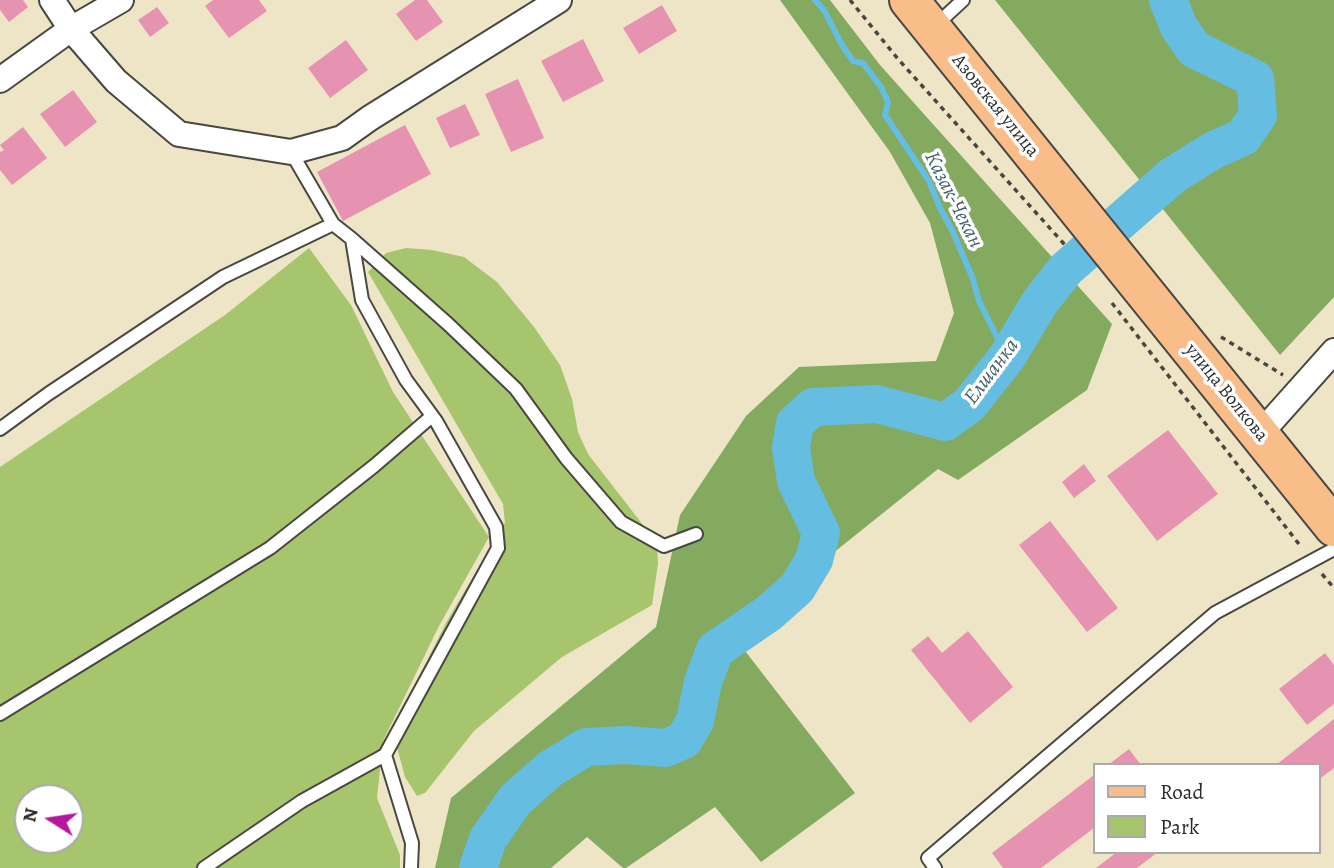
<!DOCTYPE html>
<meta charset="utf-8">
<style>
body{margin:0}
#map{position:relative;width:1334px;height:868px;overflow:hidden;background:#eee5c7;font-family:Alegreya,serif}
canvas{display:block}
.legend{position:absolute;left:1093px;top:763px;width:228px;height:91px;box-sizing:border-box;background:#fff;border:2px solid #aaa;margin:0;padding:9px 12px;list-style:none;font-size:21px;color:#2b2b2b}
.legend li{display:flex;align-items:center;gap:14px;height:35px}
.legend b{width:35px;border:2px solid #aaa}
.north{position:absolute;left:14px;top:784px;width:70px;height:70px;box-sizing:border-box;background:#fff;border:2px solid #aaa;border-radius:50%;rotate:282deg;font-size:19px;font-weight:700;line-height:28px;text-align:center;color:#2b2b2b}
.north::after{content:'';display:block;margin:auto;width:24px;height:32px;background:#b5179e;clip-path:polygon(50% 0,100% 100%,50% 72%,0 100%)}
</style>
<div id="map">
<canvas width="1334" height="868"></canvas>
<ul class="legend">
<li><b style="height:9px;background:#f8bd89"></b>Road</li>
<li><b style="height:19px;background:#a6c56d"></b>Park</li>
</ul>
<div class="north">N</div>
</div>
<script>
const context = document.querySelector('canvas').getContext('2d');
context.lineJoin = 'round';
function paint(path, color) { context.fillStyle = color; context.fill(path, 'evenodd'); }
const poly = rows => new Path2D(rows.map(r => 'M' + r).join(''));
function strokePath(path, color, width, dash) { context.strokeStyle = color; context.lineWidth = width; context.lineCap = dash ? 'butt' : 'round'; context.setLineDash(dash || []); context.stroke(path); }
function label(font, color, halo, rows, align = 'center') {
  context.font = font + ' Alegreya,serif'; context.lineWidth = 7; context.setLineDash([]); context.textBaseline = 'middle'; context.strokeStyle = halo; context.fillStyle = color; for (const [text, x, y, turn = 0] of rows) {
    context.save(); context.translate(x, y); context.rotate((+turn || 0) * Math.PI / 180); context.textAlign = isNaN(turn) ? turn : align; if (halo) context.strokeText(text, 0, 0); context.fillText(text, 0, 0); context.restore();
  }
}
const green = poly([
 [309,248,351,305,393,392,489,537,439,626,383,741,377,798,400,855,400,868,0,868,0,467,225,315],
 [28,798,70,798,70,840,28,840],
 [406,248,432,250,464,257,497,282,534,327,560,365,572,399,578,432,588,454,657,543,658,564,652,605,562,657,474,731,425,793,417,796,405,777,398,751,395,741,396,722,447,621,505,523,503,504,368,272,386,253]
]);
const forest = poly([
 [780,0,830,0,880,65,1112,324,1087,390,958,480,938,469,732,634,855,793,761,862,715,807,626,868,623,868,587,837,551,868,435,868,451,798,656,627,680,515,746,416,799,367,936,361,954,313,930,223,890,152],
 [995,0,1334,0,1334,297,1280,355]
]);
const stream = poly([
 [815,0,824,10,842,45,853,61,863,63,881,87,888,102,885,115,929,181,940,208,952,230,973,279,979,301,1007,357]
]);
const river = poly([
 [478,868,488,839,515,800,550,769,586,747,626,745,666,748,684,740,695,721,703,682,715,650,769,613,797,588,814,560,821,533,796,481,791,448,795,423,813,407,877,404,945,422,969,405,1007,357,1040,302,1066,269,1172,176,1212,151,1243,137,1258,115,1255,79,1194,49,1179,27,1168,0]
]);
const building = poly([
 [0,0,23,0,28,7,9,22,0,10],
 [213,0,259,0,267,11,229,38,205,6],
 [415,0,427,0,443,22,416,41,396,14],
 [662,5,677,31,639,54,623,28],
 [157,7,169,23,150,37,138,20],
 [583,39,604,81,563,102,541,61],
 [346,40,368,70,330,98,308,68],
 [518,79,544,138,511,152,485,94],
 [73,90,97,122,65,147,40,114],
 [465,104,480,135,450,148,436,118],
 [405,125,431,174,343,221,317,172],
 [23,127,47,158,12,185,0,170,0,152,4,150,0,145],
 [1168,430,1218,494,1157,541,1107,476],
 [1084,464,1096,481,1074,498,1062,482],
 [1050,521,1118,608,1087,632,1019,545],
 [968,631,1013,687,970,723,911,650,928,636,942,653],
 [1325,653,1334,665,1334,704,1307,725,1279,689],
 [1334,719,1334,768,1318,780,1318,765,1276,765],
 [1129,749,1141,765,1108,765],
 [1094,775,1094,828,1041,868,1003,868,992,853],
 [1117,852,1158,852,1137,868,1096,868]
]);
const path = poly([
 [850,0,898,59,1065,245],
 [1112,303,1302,548],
 [1221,337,1283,375],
 [1322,574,1334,588]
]);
const service = poly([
 [936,25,963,0],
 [352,239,448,324,516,389,566,458,621,522,664,546,696,534],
 [0,429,48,394,223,277,333,224],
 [0,714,270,548,374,466,432,416],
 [385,755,412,843,411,868],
 [204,868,302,801,385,755,498,548,496,527,436,421,406,380,362,300,352,239,333,224,291,152],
 [935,868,928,858,1215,613,1334,549]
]);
const minor = poly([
 [52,0,71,29,116,81,179,134,291,152,342,138,370,118,559,0],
 [0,80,71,29,121,0],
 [1259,435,1334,351]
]);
const primary = poly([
 [909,0,1334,527]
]);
const streetNames = [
 ["Азовская улица",995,106,51],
 ["улица Волкова",1226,393,51]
];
const waterNames = [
 ["Казак-Чекан",953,200,63],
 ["Елшанка",992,372,-53]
];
paint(green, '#a6c56d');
paint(forest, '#84aa60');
strokePath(stream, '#65bde2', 6);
strokePath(river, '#65bde2', 38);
paint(building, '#e693b2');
strokePath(service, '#484742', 16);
strokePath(minor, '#484742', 28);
strokePath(primary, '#484742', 42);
strokePath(path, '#484742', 3.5, [5, 5]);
strokePath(service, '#fff', 12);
strokePath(minor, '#fff', 24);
strokePath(primary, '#f8bd89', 38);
label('19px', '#2b2b2b', '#fff', streetNames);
label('italic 21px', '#3f5e6b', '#fff', waterNames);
</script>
